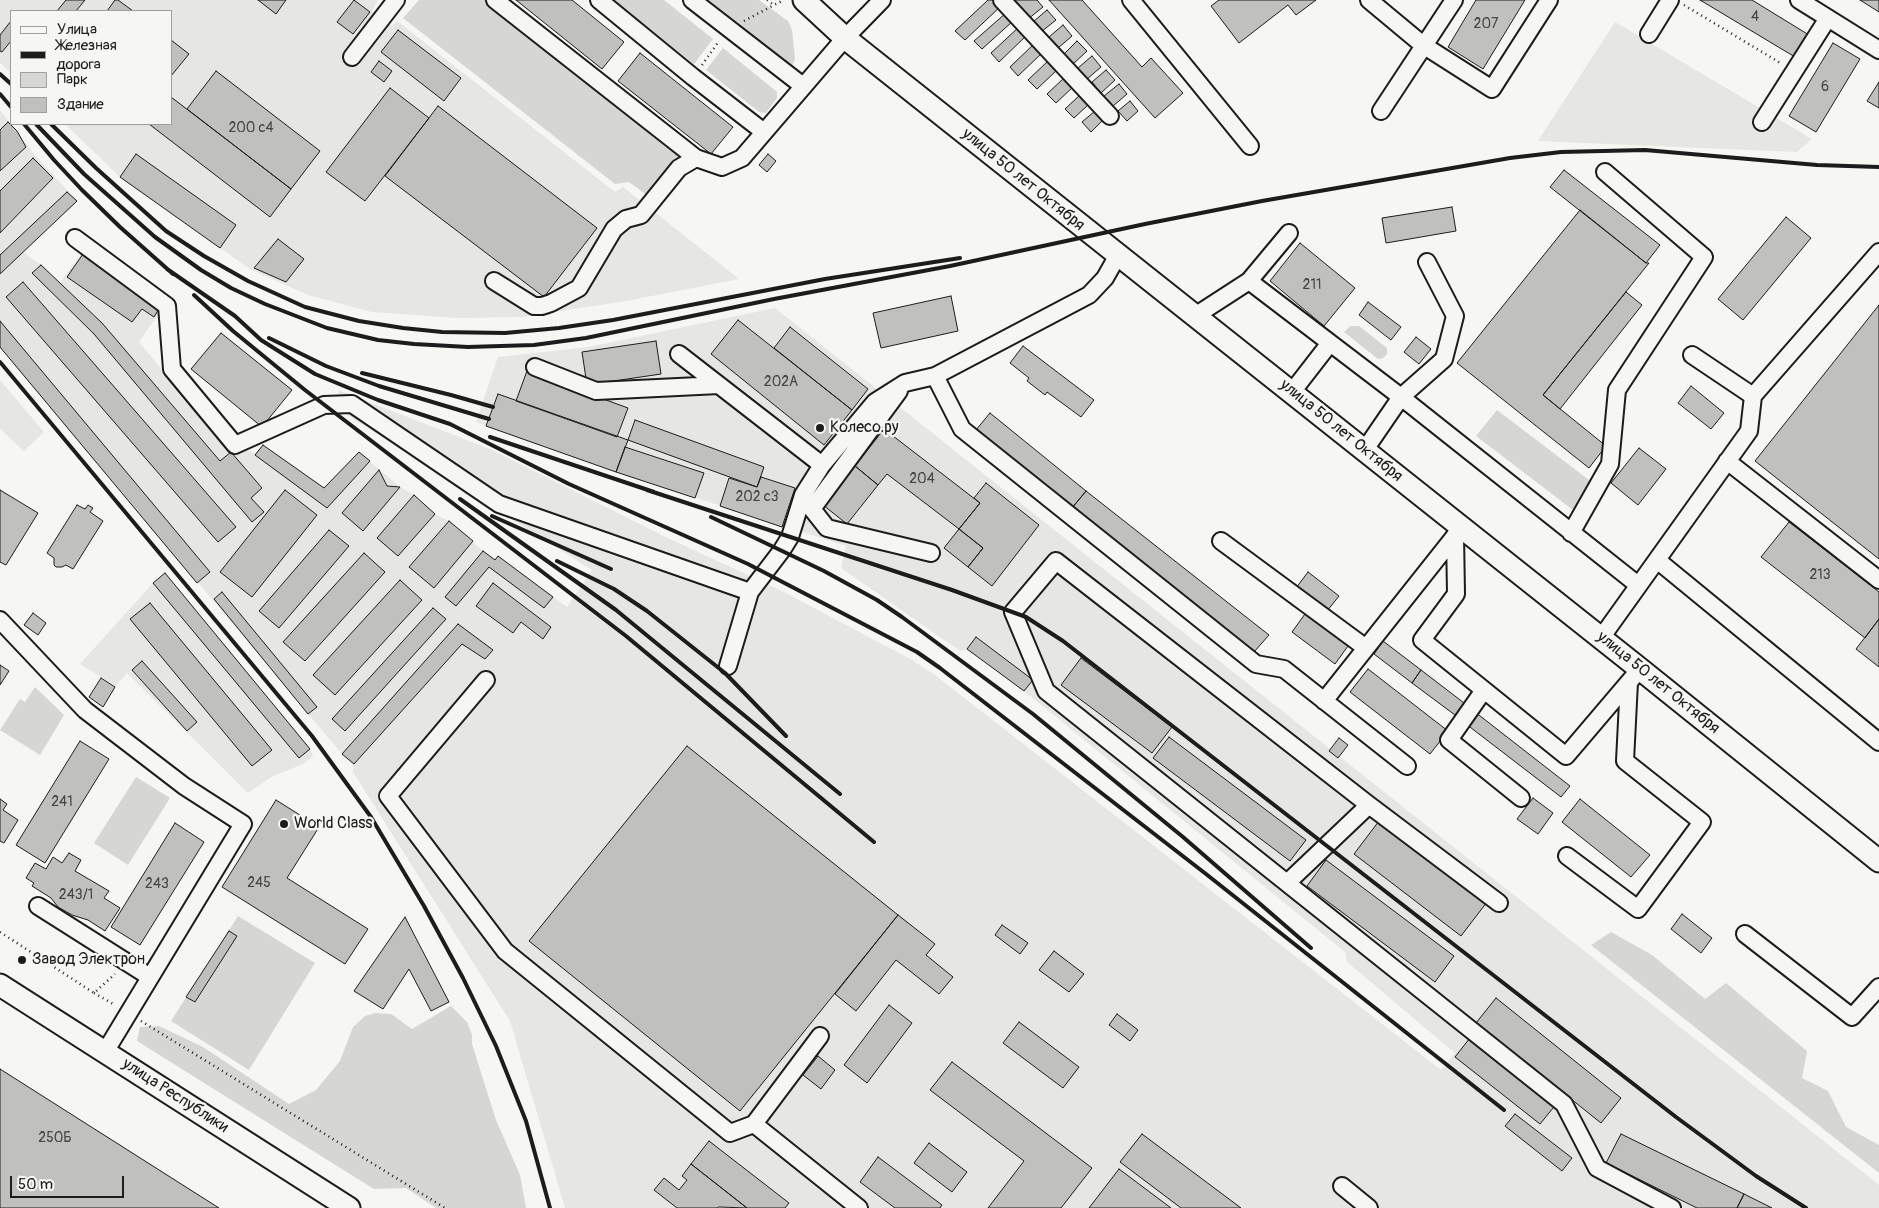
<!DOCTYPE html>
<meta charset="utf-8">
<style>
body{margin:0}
#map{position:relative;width:1879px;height:1208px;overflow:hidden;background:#f6f6f2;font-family:Pangolin,sans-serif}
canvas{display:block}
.legend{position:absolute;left:10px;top:10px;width:162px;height:115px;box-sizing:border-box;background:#f6f6f2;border:1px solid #9f9f9c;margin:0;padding:6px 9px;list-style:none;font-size:15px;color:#1c1c1c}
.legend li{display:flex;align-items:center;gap:10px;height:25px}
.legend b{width:25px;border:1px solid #9f9f9c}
.scale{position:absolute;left:10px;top:1176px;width:114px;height:22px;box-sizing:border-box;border:2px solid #1c1c1c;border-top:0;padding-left:6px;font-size:15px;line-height:18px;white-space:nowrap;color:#1c1c1c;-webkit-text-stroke:4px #f6f6f2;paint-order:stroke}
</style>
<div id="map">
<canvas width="1879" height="1208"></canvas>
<ul class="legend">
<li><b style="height:6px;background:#f6f6f2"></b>Улица</li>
<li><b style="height:6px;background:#1c1c1c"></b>Железная дорога</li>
<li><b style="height:14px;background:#d6d6d2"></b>Парк</li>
<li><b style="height:14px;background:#c0c0bd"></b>Здание</li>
</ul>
<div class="scale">50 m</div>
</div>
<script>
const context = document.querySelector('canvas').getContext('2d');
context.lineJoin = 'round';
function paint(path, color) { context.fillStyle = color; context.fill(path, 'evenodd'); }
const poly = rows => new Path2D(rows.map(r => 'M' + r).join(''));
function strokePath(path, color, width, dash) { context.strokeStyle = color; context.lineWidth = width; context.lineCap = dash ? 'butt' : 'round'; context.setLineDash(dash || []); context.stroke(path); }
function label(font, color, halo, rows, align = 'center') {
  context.font = font + ' Pangolin,sans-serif'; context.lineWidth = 4.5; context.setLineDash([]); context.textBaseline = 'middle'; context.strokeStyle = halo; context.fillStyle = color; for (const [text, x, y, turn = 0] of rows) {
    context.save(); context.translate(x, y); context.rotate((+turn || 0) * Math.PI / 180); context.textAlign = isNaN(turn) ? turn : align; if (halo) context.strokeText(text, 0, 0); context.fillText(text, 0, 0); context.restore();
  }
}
const built = poly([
 [0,0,378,0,372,11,392,26,397,21,615,192,623,187,739,279,626,301,522,317,457,318,372,312,308,295,250,269,220,248,120,177,65,124,171,124,171,11,11,11,11,73,0,63],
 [1615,22,1812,139,1797,152,1538,141],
 [0,110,35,155,77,201,23,252,41,265,60,283,83,251,163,307,139,342,231,452,240,453,247,450,255,454,263,445,324,488,359,452,400,487,414,495,435,514,449,521,483,551,495,560,498,556,567,607,592,570,342,412,338,390,490,449,670,539,782,591,912,660,935,675,1441,1070,1455,1053,1347,962,1345,952,1024,691,967,649,960,651,841,568,846,546,616,472,476,422,498,357,588,347,775,308,1879,1185,1879,1208,565,1208,510,1021,353,772,353,764,342,754,0,347],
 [0,380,44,432,24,451,0,429],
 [165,573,310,749,313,756,303,764,273,776,248,793,127,673,116,686,80,664,153,583]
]);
const green = poly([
 [419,0,485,0,685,153,648,196,629,182,615,184,403,18],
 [614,0,664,0,713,39,694,64],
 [704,0,759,0,788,21,792,30,795,59,791,68],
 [723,48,777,92,777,98,766,113,759,112,706,70],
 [1350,326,1359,326,1387,348,1387,354,1383,358,1378,359,1344,332],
 [1497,410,1593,483,1573,510,1476,436],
 [35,687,64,715,40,755,0,730,20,699,25,702],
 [136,777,170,798,128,865,94,843],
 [238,916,315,963,249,1070,171,1021],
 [1611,932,1652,955,1705,999,1726,983,1807,1051,1802,1078,1828,1091,1846,1127,1879,1145,1879,1173,1591,945],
 [451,1006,467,1022,472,1035,472,1044,496,1120,520,1175,526,1208,436,1208,406,1188,374,1189,137,1041,140,1027,159,1026,203,1047,289,1104,316,1090,340,1061,353,1027,365,1016,375,1013,391,1014,412,1029]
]);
const building = poly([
 [66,0,85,0,76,11,57,11,66,0],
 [115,0,118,0,133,11,107,11,115,0],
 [258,0,286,0,276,14,258,0],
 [354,0,370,12,353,34,337,22,354,0],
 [516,0,572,0,624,42,602,69,516,0],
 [988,0,995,0,1001,6,965,40,955,31,988,0],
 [1012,0,1037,0,1043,7,1028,19,1012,0],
 [1049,0,1082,0,1142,67,1151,58,1183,93,1155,118,1049,0],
 [1219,0,1316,0,1296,15,1288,5,1239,43,1211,6,1219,0],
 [1476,0,1525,0,1483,69,1448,47,1476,0],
 [1700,0,1752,0,1809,35,1795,57,1700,0],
 [1860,0,1879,0,1879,12,1860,0],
 [1047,10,1056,20,1041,32,1033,22,1047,10],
 [1006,13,1013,21,982,49,974,41,1006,13],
 [11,21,11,41,2,52,0,51,0,35,11,21],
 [1063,25,1072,36,1058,48,1049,37,1063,25],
 [1019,27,1027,35,999,62,991,53,1019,27],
 [398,30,461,78,444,101,381,52,398,30],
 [171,40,189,54,171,76,171,40],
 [1077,41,1087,51,1073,64,1064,54,1077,41],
 [1833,43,1860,59,1816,132,1789,116,1833,43],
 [1034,44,1042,53,1018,76,1010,67,1034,44],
 [640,53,733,127,711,154,618,81,640,53],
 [1092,56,1101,67,1087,79,1078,68,1092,56],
 [379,61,392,71,384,82,371,72,379,61],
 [1048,61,1057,70,1037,89,1028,80,1048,61],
 [1106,70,1115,80,1101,93,1092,82,1106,70],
 [216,71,320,151,291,189,187,109,216,71],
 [1064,78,1073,87,1056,103,1047,94,1064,78],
 [1879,82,1879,108,1867,101,1879,82],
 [1119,84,1127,94,1113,106,1104,96,1119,84],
 [390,88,429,118,365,201,326,172,390,88],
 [1080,95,1089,104,1074,118,1065,109,1080,95],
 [171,97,291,189,270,217,149,124,171,124,171,97],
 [1130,101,1138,111,1127,121,1118,111,1130,101],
 [438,106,597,228,544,297,385,176,438,106],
 [1095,111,1103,120,1091,132,1082,122,1095,111],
 [8,122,17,131,26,147,0,171,0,130,8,122],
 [136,154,236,225,220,248,120,177,136,154],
 [768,154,776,161,767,172,759,165,768,154],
 [33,158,53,178,0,233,0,191,33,158],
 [1564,170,1660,245,1646,263,1550,187,1564,170],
 [67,192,77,201,0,274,0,255,67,192],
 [1452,207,1456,231,1386,243,1382,218,1452,207],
 [1580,210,1646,263,1649,263,1543,395,1606,446,1589,468,1457,363,1580,210],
 [1786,217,1811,238,1743,320,1718,299,1786,217],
 [278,239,304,259,286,282,254,268,278,239],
 [1300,243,1355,288,1324,326,1270,281,1300,243],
 [83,254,160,307,154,317,142,309,132,322,67,277,83,254],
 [41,265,102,323,220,461,231,452,262,488,251,498,264,512,252,522,94,334,32,273,41,265],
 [23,282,236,527,218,542,6,297,23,282],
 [1626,292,1642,305,1560,409,1543,395,1626,292],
 [951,296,958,331,881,348,873,313,951,296],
 [1368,302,1401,327,1391,340,1359,315,1368,302],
 [1879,305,1879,559,1755,461,1879,305],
 [738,320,852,410,824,445,711,354,738,320],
 [0,321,210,572,197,583,0,347,0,321],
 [790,327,868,389,852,410,774,348,790,327],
 [221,333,292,390,262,427,191,369,221,333],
 [1416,337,1431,349,1419,364,1404,352,1416,337],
 [656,341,661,374,587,385,582,352,656,341],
 [1023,346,1094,400,1081,417,1047,392,1045,395,1027,381,1029,378,1010,363,1023,346],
 [527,371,628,408,617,437,516,401,527,371],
 [1691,386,1724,413,1711,429,1678,403,1691,386],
 [498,394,628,440,616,472,486,426,498,394],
 [990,413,1086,491,1072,508,976,430,990,413],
 [635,420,764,467,757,487,628,440,635,420],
 [884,429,980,503,959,529,887,474,878,485,855,466,884,429],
 [263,445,324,488,359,452,370,461,327,508,255,455,263,445],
 [625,447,704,473,695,498,616,472,625,447],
 [1639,448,1666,469,1638,505,1611,483,1639,448],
 [855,466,878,485,847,524,823,505,855,466],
 [379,470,387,486,400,487,363,531,342,513,379,470],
 [761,477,795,488,782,527,720,506,729,478,757,487,761,477],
 [986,483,1039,525,992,586,968,567,983,548,959,529,980,503,974,498,986,483],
 [0,490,38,513,6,565,0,562,0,490],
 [285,490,317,515,252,597,220,572,285,490],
 [1086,491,1269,635,1254,652,1072,508,1086,491],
 [414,495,435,514,398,556,377,538,414,495],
 [77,505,85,509,88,505,93,508,90,512,103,521,73,569,66,565,62,567,56,567,54,565,54,558,47,553,77,505],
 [449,521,473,541,434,588,409,567,449,521],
 [1789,522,1879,592,1879,619,1865,638,1761,557,1789,522],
 [959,529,983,548,968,567,944,548,959,529],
 [329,530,349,546,279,628,259,611,329,530],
 [483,551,495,560,498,556,553,597,544,608,489,567,456,606,445,597,483,551],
 [364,553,385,572,305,661,283,642,364,553],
 [1308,572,1339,596,1327,611,1296,588,1308,572],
 [165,573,310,749,299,758,153,583,165,573],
 [400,580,422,600,335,695,313,675,400,580],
 [493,583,551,627,543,639,521,622,513,633,476,606,493,583],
 [222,592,317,707,308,714,214,599,222,592],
 [150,603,272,750,252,766,130,619,150,603],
 [433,608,446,619,345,731,332,719,433,608],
 [33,613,46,623,38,635,24,625,33,613],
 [1305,614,1348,646,1335,664,1292,632,1305,614],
 [1879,619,1879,667,1856,649,1879,619],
 [458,624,493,650,485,659,462,644,354,764,342,754,458,624],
 [976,637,1033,680,1024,691,967,649,976,637],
 [1383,641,1421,670,1412,683,1374,654,1383,641],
 [1081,658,1172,727,1152,753,1061,685,1081,658],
 [142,661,197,722,187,731,132,670,142,661],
 [0,665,9,671,0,685,0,665],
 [1368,669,1448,731,1430,754,1350,692,1368,669],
 [1421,670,1468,706,1459,718,1412,683,1421,670],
 [101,678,115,687,103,707,89,697,101,678],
 [1475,712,1570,786,1561,797,1466,724,1475,712],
 [1169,737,1306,840,1290,861,1153,758,1169,737],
 [1339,738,1348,745,1338,758,1329,751,1339,738],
 [80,741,109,759,45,863,16,845,80,741],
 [687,746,898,915,740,1111,529,941,687,746],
 [1533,798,1553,813,1538,834,1517,819,1533,798],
 [0,799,7,804,3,810,18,820,4,843,0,841,0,799],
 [1580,799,1650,855,1631,877,1562,822,1580,799],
 [276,800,319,827,287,878,368,929,345,964,222,887,276,800],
 [1379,821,1487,902,1461,936,1354,854,1379,821],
 [175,823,204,842,140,945,111,927,175,823],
 [69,853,81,860,75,871,109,891,104,898,120,908,105,931,88,920,72,915,58,907,51,898,32,886,34,883,26,878,35,863,46,869,53,857,62,863,69,853],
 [1326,860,1454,956,1435,982,1307,886,1326,860],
 [1682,914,1712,938,1701,953,1671,929,1682,914],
 [898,915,935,944,926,955,953,977,939,994,896,960,856,1011,835,994,898,915],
 [405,917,449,1002,431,1011,409,969,383,1009,354,991,405,917],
 [1002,925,1028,943,1020,954,995,935,1002,925],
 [229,931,237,936,195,1002,186,997,229,931],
 [1054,951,1084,974,1069,992,1039,970,1054,951],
 [1496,998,1621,1098,1601,1123,1476,1023,1496,998],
 [889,1005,912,1023,867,1083,844,1065,889,1005],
 [1117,1014,1138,1030,1130,1041,1109,1025,1117,1014],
 [1019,1022,1079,1067,1063,1088,1003,1043,1019,1022],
 [1473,1034,1558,1102,1540,1124,1455,1057,1473,1034],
 [818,1056,835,1070,821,1089,803,1075,818,1056],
 [952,1062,1092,1168,1061,1208,988,1208,1024,1161,930,1090,952,1062],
 [0,1069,219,1208,0,1208,0,1069],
 [1515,1114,1572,1158,1562,1171,1505,1126,1515,1114],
 [1142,1134,1241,1208,1181,1208,1120,1162,1142,1134],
 [1621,1134,1744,1194,1737,1208,1697,1208,1606,1163,1621,1134],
 [709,1141,789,1203,785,1208,747,1208,691,1164,709,1141],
 [929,1143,967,1172,952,1192,914,1163,929,1143],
 [878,1157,942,1205,940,1208,895,1208,860,1182,878,1157],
 [691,1164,747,1208,719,1207,717,1208,677,1208,654,1190,664,1178,679,1190,687,1180,682,1176,691,1164],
 [1119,1169,1171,1208,1089,1208,1119,1169],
 [1744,1194,1772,1208,1737,1208,1744,1194]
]);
const path = poly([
 [767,0,774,5,784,0],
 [1684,5,1782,64],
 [744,21,774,5],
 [702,65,719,41],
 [0,932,94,993,115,974],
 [94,993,115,1005],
 [141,1021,445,1208]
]);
const minor = poly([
 [495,0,696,158,722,167,742,158,845,38,882,0],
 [599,0,693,77,764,132],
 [692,0,803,86],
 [1002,0,1110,116],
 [1131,0,1250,146],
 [1369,0,1423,45,1492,89,1549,0],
 [1799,0,1879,50],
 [1649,34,1670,0],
 [352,57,396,0],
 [1381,111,1454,0],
 [1762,122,1828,18],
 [75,238,167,306,172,369,235,445,324,405,352,404,499,504,750,592,782,550,790,537,803,495,822,465,875,402,905,383,935,376,1089,295,1105,278,1118,255],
 [494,281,534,306,542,306,551,303,579,288,614,229,626,219,641,215,679,168,696,158],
 [1249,281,1289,233],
 [1195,316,1249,281,1401,397,1638,585],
 [679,354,822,465],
 [535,367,596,391,719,385],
 [935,376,962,429,1256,664,1284,669,1407,766],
 [899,391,812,509,827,528,931,553],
 [1292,392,1330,343],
 [1753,396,1879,252],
 [1364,451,1401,397,1444,359,1455,316,1427,262],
 [1727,461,1879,580],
 [1571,533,1610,464,1617,390,1704,257,1605,172],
 [1455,535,1456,594,1422,640,1566,756,1640,669],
 [1221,541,1366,648],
 [1657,560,1879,742],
 [0,620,85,710,184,786,243,824,105,1052],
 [1601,638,1749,431,1753,396,1692,355],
 [728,666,750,592],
 [486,680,388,796,505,951,730,1133,754,1124],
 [1484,690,1449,740,1521,798],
 [1324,701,1458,532],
 [1567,856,1638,909,1702,822,1625,761,1629,682],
 [1287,883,1369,805],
 [1499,903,1369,805,1056,561,1013,612,1046,691,1564,1104,1597,1168,1672,1208],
 [38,906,150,977],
 [1745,934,1852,1017,1879,987],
 [820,1036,754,1124,859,1208],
 [1342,1186,1369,1208]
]);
const major = poly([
 [804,0,845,38,1640,669,1879,861],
 [0,985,349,1208]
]);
const rail = poly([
 [0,74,11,84],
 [0,94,11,107],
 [24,124,54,160,82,190,120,227,173,274],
 [36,124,84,174,155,237,201,270,231,288,265,304,327,328,378,340,414,344,468,347,534,345,586,338,774,299,950,266,1145,224,1262,201,1510,158,1561,152,1645,150,1817,165,1879,167],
 [51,124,96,168,166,231,204,256,248,281,305,307,359,321,403,328,442,332,505,333,559,328,613,320,825,279,960,258],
 [167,269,235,316,261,340,315,374,378,400,450,424,569,484,748,564,917,652,940,668,1206,874,1504,1110],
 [194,295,233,331,305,390,626,636,874,842],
 [269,338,326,366,379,386,489,419],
 [0,362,312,736,371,817,424,906,463,978,496,1046,526,1121,550,1208],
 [362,373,451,395,493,407],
 [490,437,654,492],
 [647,490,952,590,1026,617,1063,641,1676,1117,1756,1176,1806,1208],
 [460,499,616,610,840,794],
 [492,516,611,569],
 [711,517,824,571,877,600,902,617,1033,714,1183,837,1311,948],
 [557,561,614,589,647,611,725,673,786,736]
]);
const markers = [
 [820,428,5,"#1c1c1c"],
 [284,824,5,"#1c1c1c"],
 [22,960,5,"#1c1c1c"]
];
const numberNames = [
 ["4",1755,17],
 ["207",1486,24],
 ["6",1825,87],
 ["200 с4",251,128],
 ["211",1312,285],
 ["202А",781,382],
 ["204",922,479],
 ["202 с3",757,497],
 ["213",1820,575],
 ["241",62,802],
 ["245",259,883],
 ["243",157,884],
 ["243/1",76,895],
 ["250Б",55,1138]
];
const streetNames = [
 ["улица 50 лет Октября",1023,180,39],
 ["улица 50 лет Октября",1341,431,39],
 ["улица 50 лет Октября",1658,683,39],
 ["улица Республики",175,1096,33]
];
const poiNames = [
 ["Колесо.ру",830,428],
 ["World Class",294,824],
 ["Завод Электрон",32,960]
];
paint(built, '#e6e6e2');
paint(green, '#d6d6d2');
paint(building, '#c0c0bd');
strokePath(building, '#1c1c1c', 1);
strokePath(minor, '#1c1c1c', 20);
strokePath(major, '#1c1c1c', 25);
strokePath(path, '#1c1c1c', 2.5, [1, 4]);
strokePath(minor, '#f6f6f2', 16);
strokePath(major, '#f6f6f2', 21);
strokePath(rail, '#1c1c1c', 4);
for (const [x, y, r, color] of markers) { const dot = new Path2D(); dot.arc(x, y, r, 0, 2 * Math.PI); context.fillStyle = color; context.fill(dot); strokePath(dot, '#f6f6f2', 2); }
label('14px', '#454544', null, numberNames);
label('16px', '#1c1c1c', '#f6f6f2', streetNames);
label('16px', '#1c1c1c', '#f6f6f2', poiNames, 'left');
</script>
